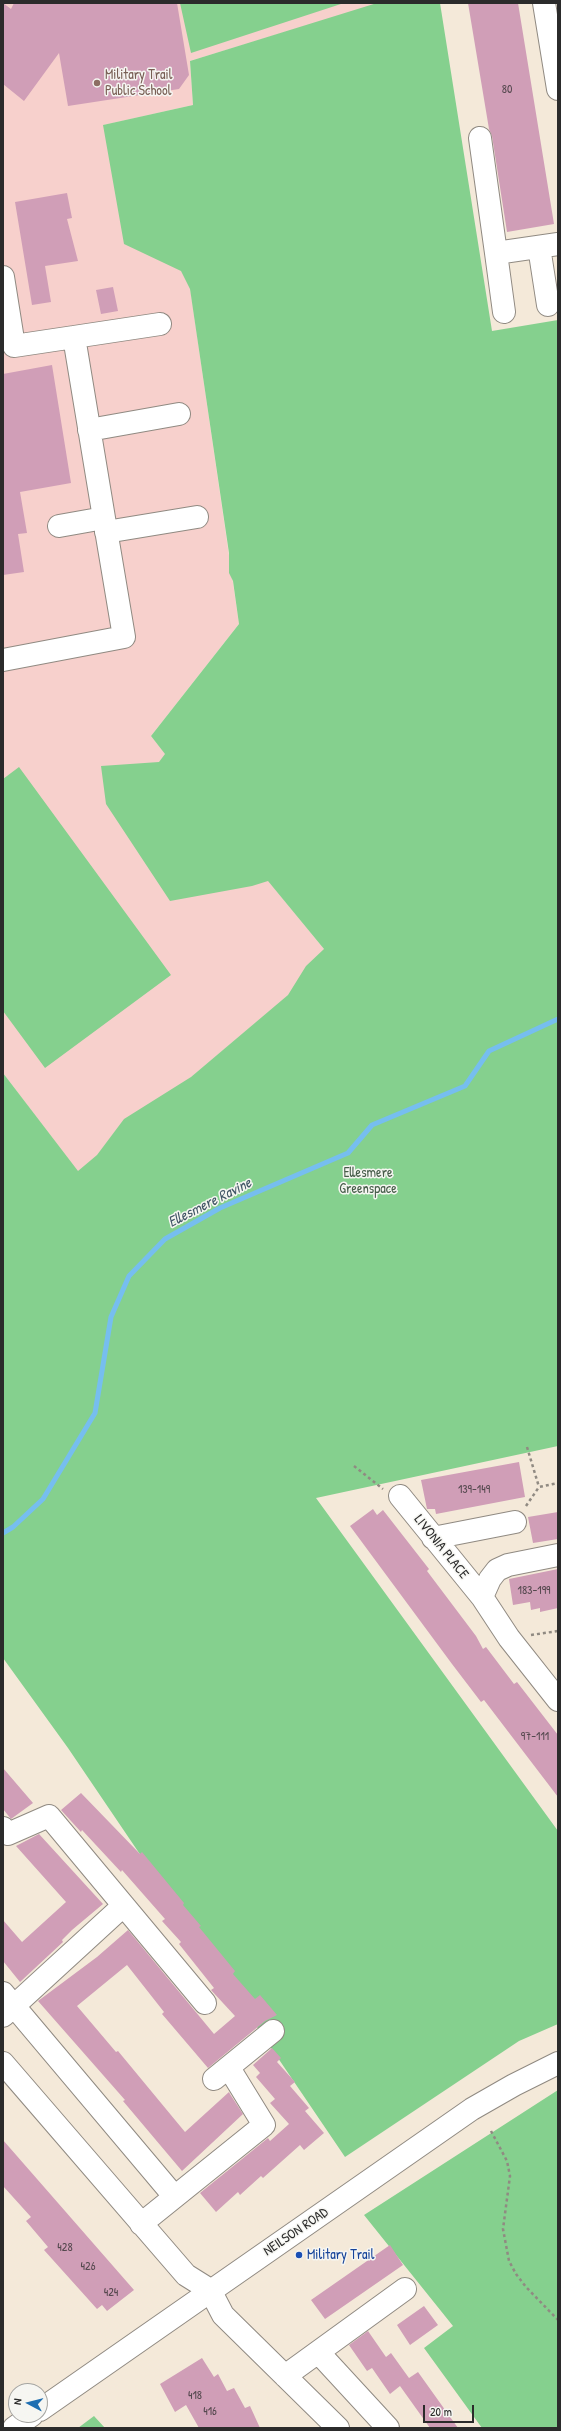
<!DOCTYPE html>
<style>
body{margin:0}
#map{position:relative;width:561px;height:2431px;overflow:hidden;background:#f4e9d9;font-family:"Patrick Hand",sans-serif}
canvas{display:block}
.frame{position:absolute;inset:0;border:4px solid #2b2b2b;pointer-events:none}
.north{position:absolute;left:8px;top:2383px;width:40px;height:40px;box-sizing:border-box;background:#f6f6f2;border:1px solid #a5a5a2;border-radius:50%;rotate:277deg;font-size:11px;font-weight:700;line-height:16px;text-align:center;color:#2b2b2b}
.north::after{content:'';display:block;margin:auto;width:14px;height:18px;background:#1f6fb2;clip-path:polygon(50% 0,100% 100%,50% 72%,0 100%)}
.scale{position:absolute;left:423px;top:2405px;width:51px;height:18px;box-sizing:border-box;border:2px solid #2b2b2b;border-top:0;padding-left:5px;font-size:12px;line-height:14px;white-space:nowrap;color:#2b2b2b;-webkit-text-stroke:3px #f6f6f2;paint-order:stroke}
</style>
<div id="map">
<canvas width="561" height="2431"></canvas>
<div class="frame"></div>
<div class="north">N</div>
<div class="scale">20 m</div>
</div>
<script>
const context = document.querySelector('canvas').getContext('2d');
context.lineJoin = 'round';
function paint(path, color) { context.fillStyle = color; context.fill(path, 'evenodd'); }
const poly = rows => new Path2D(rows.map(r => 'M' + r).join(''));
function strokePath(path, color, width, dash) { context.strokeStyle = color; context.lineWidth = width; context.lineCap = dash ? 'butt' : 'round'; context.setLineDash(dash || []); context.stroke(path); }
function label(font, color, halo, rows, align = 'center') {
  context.font = font + ' "Patrick Hand",sans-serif'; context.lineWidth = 3; context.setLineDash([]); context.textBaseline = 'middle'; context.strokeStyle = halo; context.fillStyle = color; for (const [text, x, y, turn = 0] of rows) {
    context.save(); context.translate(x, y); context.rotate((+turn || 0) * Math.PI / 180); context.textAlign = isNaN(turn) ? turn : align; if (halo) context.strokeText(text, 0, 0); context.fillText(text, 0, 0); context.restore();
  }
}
const built = poly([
 [3,3,377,4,190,61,193,105,104,125,188,274,239,624,151,736,332,959,78,1172,3,1073]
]);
const green = poly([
 [180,3,344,3,191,53],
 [377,3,440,3,492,331,558,320,558,1446,316,1498,558,1831,558,2024,519,2041,345,2157,68,1748,3,1658,3,1073,78,1171,97,1155,124,1119,191,1077,288,995,306,966,324,949,268,881,252,886,170,901,106,804,101,766,159,762,165,754,151,736,239,624,233,581,229,573,229,553,190,289,181,271,124,244,103,125,193,105,190,61],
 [19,767,171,975,45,1068,3,1011,3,779],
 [558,2090,558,2428,482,2428,424,2348,453,2326,364,2215],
 [94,2416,105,2428,78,2428]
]);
const stream = poly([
 [3,1533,13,1527,43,1499,95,1413,111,1317,129,1276,165,1239,220,1208,348,1153,372,1125,465,1086,489,1051,558,1019]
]);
const building = poly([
 [3,3,11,9,14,3,177,3,189,75,179,89,68,106,59,53,24,101,3,84],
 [468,3,518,3,554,224,507,232,492,136,489,129],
 [67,193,72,218,67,219,78,261,45,266,51,302,32,305,15,202],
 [113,287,118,311,101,314,96,290],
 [52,365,71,483,20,492,27,533,18,534,24,572,3,575,3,374],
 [519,1462,525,1497,436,1514,435,1509,427,1509,421,1480],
 [373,1509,377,1515,383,1510,429,1569,427,1571,476,1636,483,1649,486,1647,514,1684,517,1682,558,1735,558,1797,484,1700,481,1702,452,1664,350,1526],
 [558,1512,558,1539,533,1543,528,1517],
 [558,1569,558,1608,540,1612,540,1608,531,1610,530,1602,513,1605,509,1579],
 [3,1768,33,1803,11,1819,3,1809],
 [81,1793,140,1854,142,1852,184,1903,183,1905,201,1926,199,1927,235,1971,233,1974,255,1999,260,1995,277,2015,265,2021,208,2068,162,2014,164,2012,127,1965,77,2006,116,2052,118,2051,185,2132,229,2092,230,2094,243,2114,182,2171,123,2101,125,2100,38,2001,97,1957,128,1930,214,2034,235,2016,211,1990,214,1988,179,1944,181,1942,162,1921,165,1919,122,1870,121,1872,82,1830,81,1832,61,1810],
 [39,1834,103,1904,72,1930,62,1940,63,1942,20,1982,3,1961,3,1920,22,1942,66,1902,16,1846],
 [272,2048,281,2058,277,2062,295,2082,290,2086,309,2108,305,2111,324,2133,304,2150,300,2145,263,2178,261,2176,240,2195,238,2192,216,2212,200,2193,268,2138,270,2141,289,2124,270,2103,275,2099,256,2077,260,2073,253,2065],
 [3,2140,134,2290,107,2311,102,2305,97,2309,44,2250,48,2247,26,2221,31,2217,3,2186],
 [390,2245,403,2265,325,2319,311,2300],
 [424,2306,438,2325,410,2345,397,2325],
 [368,2331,386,2357,391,2353,409,2378,418,2372,458,2428,430,2428,400,2386,390,2394,372,2368,367,2371,349,2345],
 [202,2358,214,2377,218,2374,227,2391,234,2388,245,2408,250,2406,260,2428,199,2428,186,2405,175,2412,160,2384]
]);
const path = poly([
 [527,1447,539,1487],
 [354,1466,383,1489],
 [526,1506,539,1487,558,1483],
 [531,1635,558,1631],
 [491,2131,507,2161,510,2176,503,2229,509,2261,516,2274,526,2287,558,2320]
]);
const minor = poly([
 [544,3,558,89],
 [480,138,496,253],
 [539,247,548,305],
 [3,277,14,346,74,337,104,518],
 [504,312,496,253,558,244],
 [74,337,160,324],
 [89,430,179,414],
 [106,532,197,517],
 [3,660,124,637,104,518,59,526],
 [400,1496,482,1597,509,1638,558,1700],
 [433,1538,515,1522],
 [482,1597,490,1579,497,1570,508,1565,558,1555],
 [3,1828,8,1834,49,1816,205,2003],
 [3,1993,174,2196],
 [3,2016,123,1906],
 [3,2063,186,2275,210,2290,223,2315,338,2428],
 [214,2079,273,2031],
 [141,2224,264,2125,229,2068],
 [318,2352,388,2428],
 [285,2376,405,2289]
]);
const major = poly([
 [40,2410,472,2109,514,2085,558,2063],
 [14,2428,32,2415]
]);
const markers = [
 [97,83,4,"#8d6e63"],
 [299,2255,4,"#1a4fb4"]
];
const numberNames = [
 ["80",507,90],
 ["139-149",474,1490],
 ["183-199",534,1591],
 ["97-111",535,1737],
 ["428",65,2248],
 ["426",88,2267],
 ["424",111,2293],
 ["418",195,2396],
 ["416",210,2412]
];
const educationNames = [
 ["Military Trail",105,75],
 ["Public School",105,91]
];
const parkNames = [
 ["Ellesmere",368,1173],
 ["Greenspace",368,1189]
];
const streetNames = [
 ["LIVONIA PLACE",441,1547,51],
 ["NEILSON ROAD",296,2232,-34]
];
const transitNames = [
 ["Military Trail",307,2255]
];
const waterNames = [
 ["Ellesmere Ravine",210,1203,-27]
];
paint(built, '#f7d0cc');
paint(green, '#85d08e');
strokePath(stream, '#76beef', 5);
paint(building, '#d09eb7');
strokePath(minor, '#908a82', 24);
strokePath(major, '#908a82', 24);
strokePath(path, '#908a82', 2.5, [3, 3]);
strokePath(minor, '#fff', 22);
strokePath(major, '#fff', 22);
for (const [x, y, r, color] of markers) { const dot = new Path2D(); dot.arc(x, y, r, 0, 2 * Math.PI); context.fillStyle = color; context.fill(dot); strokePath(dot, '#f6f6f2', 1.5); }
label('12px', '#54484e', null, numberNames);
label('14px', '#785e54', '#f6f6f2', educationNames, 'left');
label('14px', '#465d49', '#f6f6f2', parkNames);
label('14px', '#2b2b2b', '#f6f6f2', streetNames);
label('14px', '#164399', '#f6f6f2', transitNames, 'left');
label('italic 15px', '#425766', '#f6f6f2', waterNames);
</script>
